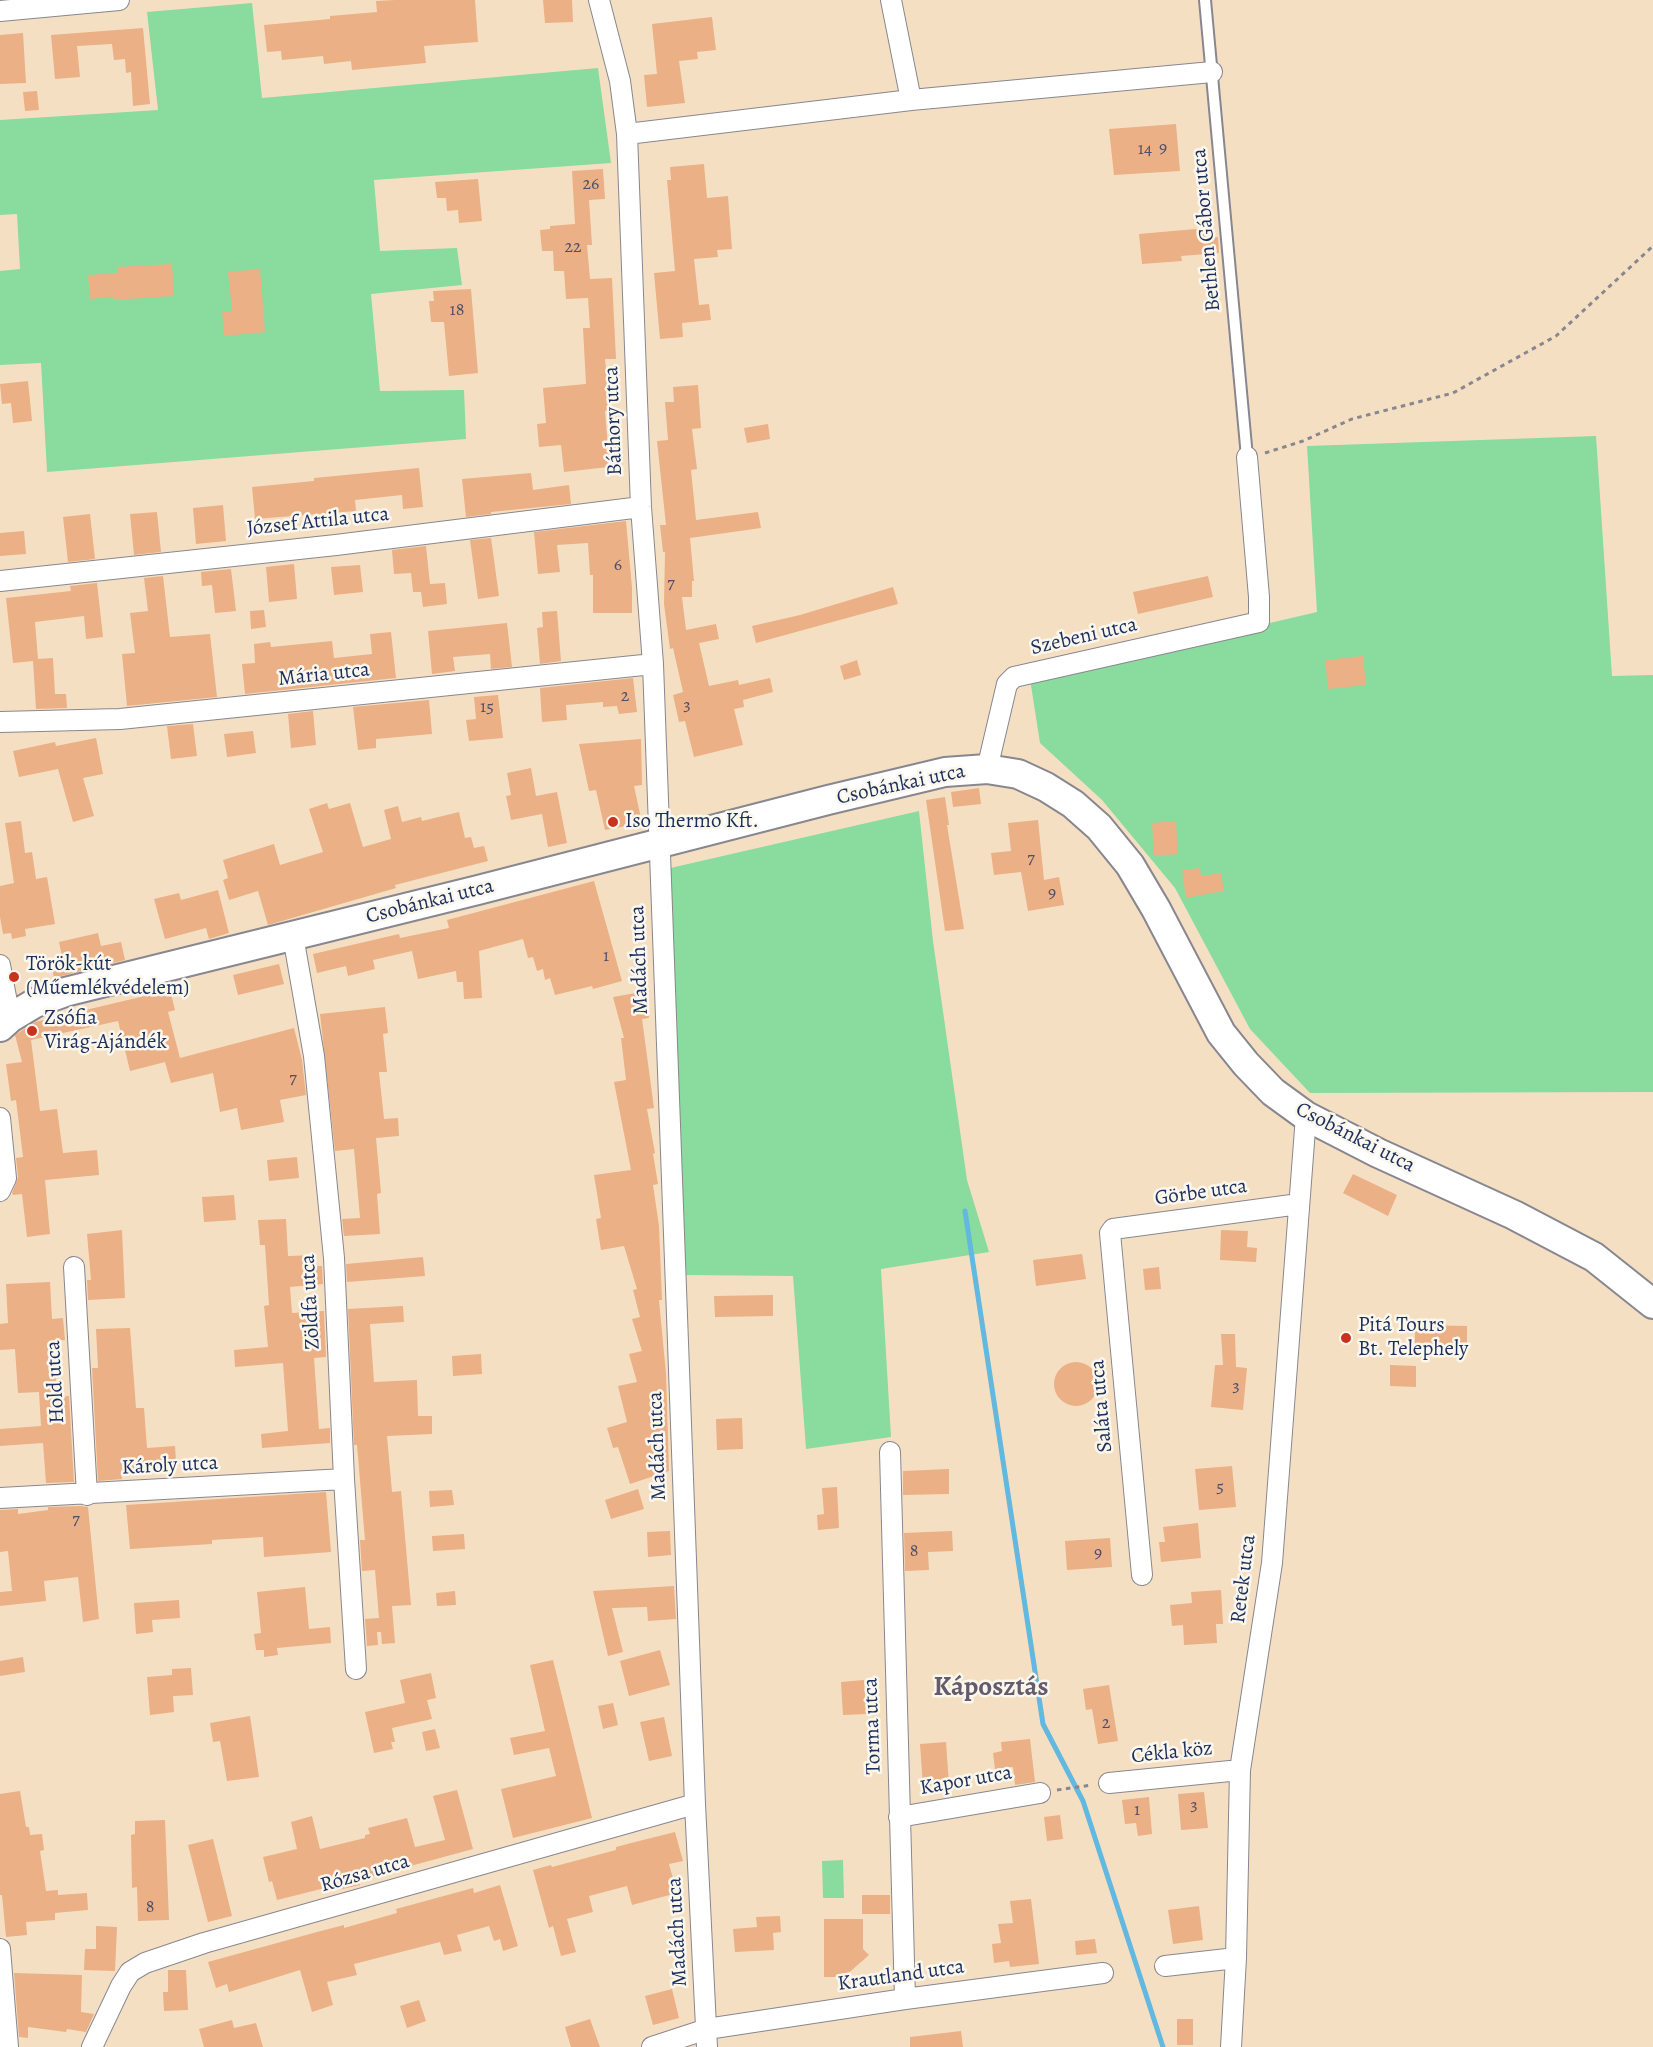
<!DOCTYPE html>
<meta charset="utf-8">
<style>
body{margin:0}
canvas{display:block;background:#f5dfc3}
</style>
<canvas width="1653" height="2047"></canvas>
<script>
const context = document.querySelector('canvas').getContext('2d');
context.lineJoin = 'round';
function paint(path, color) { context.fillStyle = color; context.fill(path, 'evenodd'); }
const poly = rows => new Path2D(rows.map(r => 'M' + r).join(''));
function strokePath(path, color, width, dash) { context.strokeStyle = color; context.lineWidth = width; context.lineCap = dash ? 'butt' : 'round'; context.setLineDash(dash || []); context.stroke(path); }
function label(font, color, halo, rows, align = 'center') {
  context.font = font + ' Alegreya,serif'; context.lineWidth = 5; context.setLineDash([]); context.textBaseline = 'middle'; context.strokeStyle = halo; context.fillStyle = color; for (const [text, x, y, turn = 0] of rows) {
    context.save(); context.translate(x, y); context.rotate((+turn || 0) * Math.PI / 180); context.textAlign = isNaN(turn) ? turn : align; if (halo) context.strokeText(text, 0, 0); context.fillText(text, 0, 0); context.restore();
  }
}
const green = poly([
 [252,3,262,98,598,68,611,163,374,180,380,251,457,248,462,285,371,294,380,391,464,390,466,439,47,472,41,363,0,365,0,271,20,269,17,214,0,215,0,120,158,110,147,12],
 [1596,436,1612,676,1653,675,1653,1092,1310,1093,1250,1029,1175,888,1102,800,1040,743,1030,679,1317,612,1307,446],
 [919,811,933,941,967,1180,989,1252,881,1269,891,1437,806,1449,793,1276,682,1275,666,869],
 [843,1860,844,1898,823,1898,822,1861]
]);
const stream = poly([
 [965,1211,1043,1724,1083,1801,1163,2047]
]);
const building = poly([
 [396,0,475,0,478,42,424,46,426,63,352,70,351,61,324,64,323,56,282,60,281,51,267,52,264,25,330,19,330,16,377,12,376,1],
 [543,0,572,0,573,22,545,23],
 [712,17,716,50,697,52,698,59,679,61,685,103,647,107,644,75,657,74,652,24],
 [143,28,150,104,133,106,131,72,126,73,125,59,114,60,112,44,77,46,80,77,55,79,51,35],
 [23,33,26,83,0,84,0,35],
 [37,91,39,110,25,111,23,92],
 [1176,124,1180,171,1114,175,1109,129],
 [704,164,707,198,728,196,732,249,717,250,718,257,694,259,699,305,709,304,711,320,682,323,683,337,660,339,654,273,675,271,667,180,671,180,670,167],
 [603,169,605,199,589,200,592,245,587,245,590,279,612,278,616,359,605,359,610,410,605,411,608,447,621,446,623,474,609,475,608,467,564,472,561,445,539,447,537,424,546,423,543,388,586,384,583,328,590,328,588,298,566,299,564,271,554,271,553,251,542,251,540,230,550,229,550,226,575,224,572,171],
 [478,179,482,221,459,223,458,210,447,211,446,198,437,198,435,182],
 [1207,228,1207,238,1218,237,1219,253,1181,256,1182,261,1142,264,1139,234],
 [172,264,174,296,113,300,113,297,90,299,88,275,117,273,117,267],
 [260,269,265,332,224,336,222,311,232,311,228,272],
 [471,289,478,373,449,376,444,322,431,322,429,301,434,301,433,291],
 [28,381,32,421,13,423,11,403,2,404,0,384],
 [698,385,701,428,692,429,697,469,691,470,696,520,758,512,761,528,690,538,694,581,692,581,692,597,682,597,686,630,716,624,719,639,699,643,709,686,738,680,739,685,770,678,773,692,743,700,744,707,734,709,743,745,694,757,685,721,679,722,673,695,683,692,673,648,670,649,664,604,665,552,663,552,660,525,666,525,657,441,668,440,665,402,674,402,673,387],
 [768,424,770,439,747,443,744,428],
 [419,468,423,507,403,509,402,495,355,500,356,511,255,519,252,487,314,481,314,478],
 [531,473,533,490,569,485,571,504,491,512,491,514,466,517,462,479],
 [223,505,226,541,196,544,193,508],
 [157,512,161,552,134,555,130,514],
 [90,514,95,559,68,562,63,517],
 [626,521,632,588,632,613,593,613,593,575,590,575,588,543,557,545,560,572,538,574,534,532],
 [24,531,26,554,0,556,0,533],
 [491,538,499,596,478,599,470,540],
 [426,546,430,584,445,583,447,604,423,607,421,592,413,592,411,573,394,574,392,550],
 [294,564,297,599,269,602,266,567],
 [360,565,363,592,334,595,331,567],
 [231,569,236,611,215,613,212,585,202,586,201,572],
 [163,576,170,637,210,634,217,697,127,706,122,654,135,653,130,613,148,611,144,578],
 [1208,576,1213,597,1138,614,1133,592],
 [97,583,103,637,86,639,84,616,35,622,38,659,53,658,55,694,66,694,67,708,36,709,33,661,13,663,6,598,71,591,70,586],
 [893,587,898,604,756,643,752,626,800,615],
 [264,610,266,627,251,629,250,611],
 [557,611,561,661,540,664,537,628,543,627,542,612],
 [507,623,512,667,491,669,490,654,453,657,455,671,432,674,428,631],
 [391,632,396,678,245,694,242,664,255,663,254,644,270,642,271,647,332,641,334,658,372,654,370,634],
 [1363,656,1366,685,1328,689,1325,660],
 [857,660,861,675,844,680,840,666],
 [633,678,637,712,619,714,617,706,603,707,603,702,566,705,567,720,542,722,540,688],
 [498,695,503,738,469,741,466,720,476,719,474,697],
 [429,700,432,734,376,739,376,748,358,750,353,707],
 [313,711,316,745,291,748,288,714],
 [193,724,197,756,171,759,167,726],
 [253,731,256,753,227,757,224,734],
 [96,738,103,774,83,778,94,816,73,822,58,769,19,777,13,751,55,742,56,746],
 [641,739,642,785,634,786,642,823,605,830,596,790,589,791,579,744],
 [531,768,536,796,557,792,567,843,548,847,542,814,511,820,506,796,511,795,507,773],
 [979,788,981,804,953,807,951,792],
 [945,797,949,825,947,825,964,929,945,931,926,800],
 [327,803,329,809,350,803,363,847,391,839,384,810,398,806,402,822,421,817,422,821,459,812,465,838,471,837,474,848,484,846,488,861,395,885,396,888,268,925,258,891,229,900,223,880,228,878,223,860,274,844,280,865,323,852,309,809],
 [1038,820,1044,880,1059,877,1064,905,1028,911,1021,872,994,875,991,853,1011,851,1008,823],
 [21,821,25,853,32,852,36,879,47,877,55,924,25,929,26,936,12,939,11,933,3,934,0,917,0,886,14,883,5,823],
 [1176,821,1178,854,1154,856,1152,823],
 [1200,868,1201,876,1221,873,1224,891,1186,898,1182,870],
 [594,881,622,981,593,989,592,986,555,995,550,978,545,980,543,969,537,971,533,957,528,958,523,939,479,951,482,998,464,999,463,982,457,982,456,971,418,979,412,951,373,960,375,969,348,976,346,966,317,973,313,954,399,934,400,938,449,928,447,920],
 [218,890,229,933,209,939,206,928,165,939,154,899,179,893,181,900],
 [98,933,101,946,121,942,125,960,54,978,51,964,63,961,59,942],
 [279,964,284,984,238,995,233,975],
 [170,990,175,1010,168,1012,180,1058,294,1028,302,1060,306,1095,280,1100,284,1122,241,1130,237,1108,220,1112,213,1073,171,1083,165,1062,130,1071,118,1021,31,1040,40,1111,57,1109,63,1153,97,1150,99,1175,45,1180,50,1234,27,1237,22,1194,13,1195,12,1193,18,1177,16,1158,23,1157,16,1100,11,1101,6,1064,22,1062,15,1035,35,1022],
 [647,991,649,1018,642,1019,654,1108,647,1109,655,1153,653,1154,658,1184,653,1185,659,1226,662,1300,659,1300,666,1374,669,1471,630,1484,618,1447,613,1448,607,1428,627,1422,618,1386,637,1382,629,1354,642,1351,632,1319,640,1317,633,1290,637,1289,624,1246,601,1250,596,1219,601,1218,594,1175,631,1170,614,1082,626,1080,621,1038,624,1038,613,997],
 [385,1007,388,1033,383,1034,387,1072,379,1072,384,1119,398,1118,399,1136,376,1138,381,1193,377,1194,380,1234,344,1236,342,1219,360,1218,354,1149,335,1151,320,1014],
 [297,1157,299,1178,269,1181,267,1160],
 [1353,1174,1397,1195,1388,1216,1343,1193],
 [234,1195,236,1220,204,1222,202,1197],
 [286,1219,288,1256,316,1255,316,1266,322,1266,323,1284,290,1287,292,1313,324,1311,326,1357,314,1358,319,1429,330,1428,330,1443,262,1448,261,1434,288,1431,283,1363,235,1367,234,1350,268,1347,264,1306,269,1305,265,1245,260,1245,258,1220],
 [122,1230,125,1298,88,1300,87,1280,91,1280,87,1234],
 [1221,1230,1248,1231,1247,1247,1257,1248,1256,1262,1220,1260],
 [1082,1254,1086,1279,1036,1286,1033,1260],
 [423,1257,425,1276,347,1282,346,1264],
 [1159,1267,1161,1289,1145,1290,1143,1269],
 [50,1282,52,1319,63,1318,65,1340,53,1341,57,1397,69,1396,74,1482,46,1483,43,1443,0,1446,0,1429,41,1426,39,1392,18,1393,15,1349,0,1350,0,1324,8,1323,6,1284],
 [773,1295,773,1316,715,1317,714,1296],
 [403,1306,404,1322,370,1324,374,1382,417,1380,418,1416,432,1416,432,1434,387,1436,392,1492,401,1491,411,1605,392,1606,395,1643,382,1644,381,1632,377,1632,378,1645,367,1646,365,1619,379,1618,375,1570,362,1571,360,1540,365,1540,357,1445,354,1445,348,1309],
 [1415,1325,1467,1326,1467,1345,1415,1345],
 [130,1328,136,1408,144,1408,147,1448,175,1446,176,1461,148,1463,149,1469,121,1470,122,1479,98,1481,92,1368,98,1368,96,1329],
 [1221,1334,1235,1334,1236,1367,1247,1368,1243,1410,1211,1407,1215,1365,1223,1365],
 [481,1354,482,1374,453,1376,452,1356],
 '1054 1384a22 22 0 1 1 44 0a22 22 0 1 1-44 0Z',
 [1390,1365,1416,1366,1416,1387,1390,1386],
 [742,1418,743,1449,717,1450,716,1419],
 [1232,1466,1236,1507,1199,1510,1195,1469],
 [949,1469,949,1494,903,1495,903,1471],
 [837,1487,839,1528,818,1530,817,1515,824,1514,822,1488],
 [638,1489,644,1509,611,1519,605,1500],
 [452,1490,454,1505,430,1507,429,1491],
 [326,1492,331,1552,264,1557,263,1537,212,1540,212,1544,130,1549,126,1505],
 [81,1506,88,1507,99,1619,83,1622,78,1577,44,1581,46,1601,0,1606,0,1592,12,1591,8,1551,0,1552,0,1510,18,1509,18,1514,48,1510,48,1507],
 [1198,1523,1201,1558,1161,1562,1159,1542,1165,1542,1163,1527],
 [670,1531,671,1555,648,1557,647,1532],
 [952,1531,953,1551,928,1552,929,1570,905,1571,904,1533],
 [464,1534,465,1549,433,1551,432,1536],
 [1110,1538,1112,1567,1067,1570,1065,1541],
 [674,1586,676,1619,648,1621,647,1607,612,1608,623,1652,608,1656,593,1591],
 [305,1587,309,1629,330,1627,331,1643,277,1648,278,1655,264,1657,264,1650,256,1650,254,1634,261,1633,257,1592],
 [1221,1590,1223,1624,1216,1624,1217,1643,1184,1645,1183,1625,1172,1626,1170,1605,1192,1603,1191,1592],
 [455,1591,456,1605,437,1606,436,1593],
 [179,1600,180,1618,152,1620,153,1632,136,1634,134,1603],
 [660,1650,670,1685,629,1696,620,1661],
 [23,1657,25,1672,0,1676,0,1661],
 [553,1660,592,1818,513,1838,501,1789,556,1776,549,1748,514,1755,510,1738,545,1731,530,1665],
 [191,1668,193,1695,173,1696,174,1712,150,1715,147,1677,172,1675,172,1669],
 [431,1673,436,1698,427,1700,432,1719,392,1728,395,1742,391,1742,393,1749,374,1753,365,1712,405,1703,400,1680],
 [864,1680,866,1714,843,1715,841,1682],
 [1109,1685,1118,1741,1098,1744,1092,1709,1086,1710,1083,1689],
 [613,1703,618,1725,603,1729,598,1706],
 [250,1716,259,1777,227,1781,220,1741,213,1742,210,1723],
 [664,1717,672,1756,649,1761,640,1722],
 [435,1729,440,1748,426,1751,422,1732],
 [1030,1739,1035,1782,1015,1785,1013,1767,995,1769,993,1753,1002,1751,1001,1742],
 [946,1742,949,1784,923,1786,920,1744],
 [457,1790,473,1849,359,1880,360,1885,338,1890,337,1885,277,1900,272,1881,269,1882,263,1857,297,1849,291,1822,312,1816,320,1849,365,1838,365,1835,370,1834,368,1828,407,1818,415,1847,445,1840,433,1796],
 [20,1791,26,1827,29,1827,30,1835,42,1834,44,1850,40,1851,46,1891,58,1890,58,1895,87,1893,88,1910,55,1913,55,1920,26,1922,27,1935,6,1937,2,1895,0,1895,0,1794],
 [1204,1792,1208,1828,1181,1830,1178,1794],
 [1149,1797,1152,1834,1138,1836,1136,1823,1125,1824,1122,1800],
 [1060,1815,1063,1839,1047,1841,1044,1817],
 [165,1820,169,1920,138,1921,137,1887,132,1888,131,1835,135,1834,135,1821],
 [675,1832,683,1861,669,1864,677,1893,632,1905,627,1886,589,1896,593,1912,567,1919,576,1952,561,1956,553,1926,549,1928,533,1870,551,1865,552,1867,616,1850,616,1847,635,1842],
 [213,1839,232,1916,208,1922,188,1845],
 [500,1885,518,1946,503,1951,500,1939,494,1941,489,1926,457,1935,462,1951,444,1955,440,1942,354,1964,357,1975,327,1982,333,2005,312,2012,300,1970,229,1992,227,1984,216,1988,208,1962,317,1932,344,1925,344,1928,397,1913,396,1909,473,1888,474,1893],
 [862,1895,890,1895,890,1914,862,1914],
 [1031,1899,1039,1964,1010,1967,1009,1961,994,1963,992,1944,1001,1943,998,1924,1013,1923,1010,1901],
 [1199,1906,1203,1940,1173,1944,1168,1910],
 [780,1916,781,1932,773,1933,774,1950,735,1952,733,1929,757,1927,756,1917],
 [824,1919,863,1919,863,1949,869,1955,844,1977,824,1977],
 [96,1926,117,1927,115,1971,84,1970,85,1949,96,1949],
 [1095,1939,1097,1953,1076,1955,1075,1941],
 [168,1970,186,1970,188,2010,164,2011,163,1992,168,1992],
 [14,1973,82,1975,81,2012,94,2014,86,2032,67,2029,66,2032,28,2027,28,2038,19,2037],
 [672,1989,679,2018,653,2025,645,1996],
 [419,2000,426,2021,407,2028,400,2006],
 [590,2019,600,2047,571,2047,565,2027],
 [1177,2019,1193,2019,1193,2045,1177,2045],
 [232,2020,234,2028,256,2023,263,2047,204,2047,199,2029],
 [961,2031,963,2047,910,2047,910,2037]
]);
const path = poly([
 [1265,453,1303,441,1352,419,1453,393,1556,336,1653,246],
 [1057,1790,1092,1785]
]);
const service = poly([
 [1205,0,1247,457]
]);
const minor = poly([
 [599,0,620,81,627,134,641,507,653,664,695,1804,707,2047],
 [891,0,911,100],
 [0,11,119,0],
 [627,134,911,100,1212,72],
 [0,581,336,545,641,507],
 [0,722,120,719,653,664],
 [987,769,1007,684,1014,677,1259,622,1259,597,1247,457],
 [293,936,314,1056,334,1258,344,1479,356,1669],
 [0,965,10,1018],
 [0,1118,6,1178,0,1191],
 [74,1267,87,1495],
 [890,1452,905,1999],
 [0,1498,344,1479],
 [1142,1575,1110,1233,1113,1229,1299,1204],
 [1109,1783,1240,1770],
 [899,1817,1040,1793],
 [0,1949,8,2047],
 [1165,1966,1236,1958],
 [92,2047,121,1986,130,1972,145,1963,204,1943,695,1804],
 [652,2047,707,2029,905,1999,1103,1973],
 [1231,2047,1236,1958,1240,1770,1272,1563,1306,1116]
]);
const secondary = poly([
 [0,1027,10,1018,35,1003,65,992,478,890,828,800,945,772,987,769,1018,774,1046,787,1073,804,1099,827,1130,865,1156,909,1221,1033,1246,1064,1273,1092,1306,1116,1378,1153,1514,1215,1594,1257,1653,1304]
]);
const markers = [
 [613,822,6,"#c8321e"],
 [14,977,6,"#c8321e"],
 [32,1031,6,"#c8321e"],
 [1346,1338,6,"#c8321e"]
];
const numberNames = [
 ["9",1163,149],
 ["14",1145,150],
 ["26",591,185],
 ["22",573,248],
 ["18",457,311],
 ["6",618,566],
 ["7",671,584],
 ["2",625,697],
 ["3",687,706],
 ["15",487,708],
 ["7",1031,859],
 ["9",1052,894],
 ["1",606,957],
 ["7",293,1079],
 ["3",1236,1387],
 ["5",1220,1488],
 ["7",76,1520],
 ["8",914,1552],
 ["9",1098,1554],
 ["2",1106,1724],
 ["3",1194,1806],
 ["1",1137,1811],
 ["8",150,1908]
];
const streetNames = [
 ["Bethlen Gábor utca",1207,230,-95],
 ["Báthory utca",614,421,-92],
 ["József Attila utca",318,522,-6],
 ["Szebeni utca",1084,637,-13],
 ["Mária utca",324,675,-6],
 ["Csobánkai utca",901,785,-12],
 ["Csobánkai utca",430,902,-14],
 ["Madách utca",640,960,-92],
 ["Csobánkai utca",1355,1138,27],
 ["Görbe utca",1201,1193,-8],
 ["Zöldfa utca",311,1302,-93],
 ["Hold utca",56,1382,-93],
 ["Saláta utca",1102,1406,-95],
 ["Madách utca",658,1446,-92],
 ["Károly utca",170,1466,-3],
 ["Retek utca",1244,1579,-83],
 ["Torma utca",873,1726,-92],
 ["Cékla köz",1172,1753,-6],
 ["Kapor utca",966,1781,-10],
 ["Rózsa utca",365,1874,-16],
 ["Madách utca",678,1932,-93],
 ["Krautland utca",901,1976,-8]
];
const poiNames = [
 ["Iso Thermo Kft.",625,822],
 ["Török-kút",26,965],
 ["(Műemlékvédelem)",26,989],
 ["Zsófia",44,1019],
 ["Virág-Ajándék",44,1043],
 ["Pitá Tours",1358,1326],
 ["Bt. Telephely",1358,1350]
];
const districtNames = [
 ["Káposztás",991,1688]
];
paint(green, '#89dc9d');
strokePath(stream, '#62b8df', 5);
paint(building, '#ebb085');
strokePath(service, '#888790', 14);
strokePath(minor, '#888790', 22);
strokePath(secondary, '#888790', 32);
strokePath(path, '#888790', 3, [4.5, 4.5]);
strokePath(service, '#fff', 10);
strokePath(minor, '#fff', 20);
strokePath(secondary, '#fff', 28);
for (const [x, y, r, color] of markers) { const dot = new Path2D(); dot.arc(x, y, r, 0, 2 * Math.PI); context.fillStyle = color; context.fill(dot); strokePath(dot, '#fbf7ec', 2); }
label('18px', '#4f4f68', null, numberNames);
label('21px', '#1b2f5e', '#fbf7ec', streetNames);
label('21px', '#1b2f5e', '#fbf7ec', poiNames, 'left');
label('bold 27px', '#645c6c', '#fbf7ec', districtNames);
</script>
